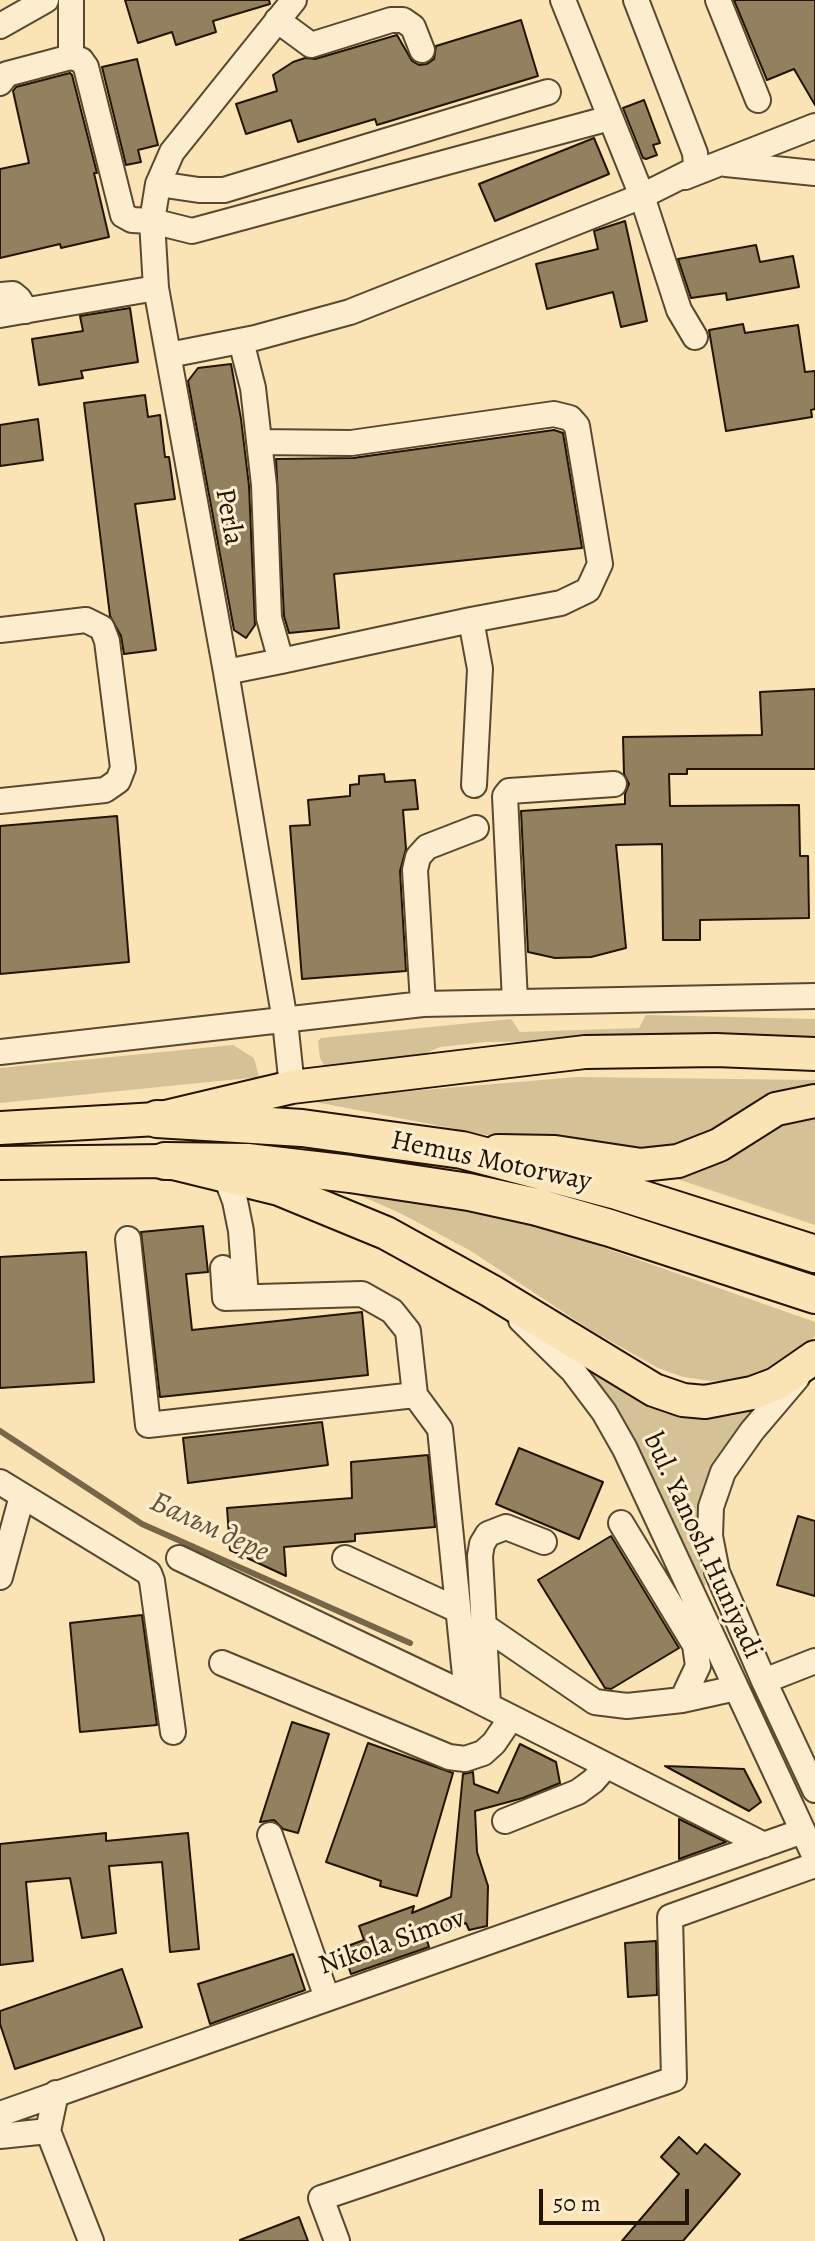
<!DOCTYPE html>
<meta charset="utf-8">
<style>
body{margin:0}
#map{position:relative;width:815px;height:2241px;overflow:hidden;background:#fae4b5;font-family:Alegreya,serif}
canvas{display:block}
.scale{position:absolute;left:539px;top:2189px;width:150px;height:36px;box-sizing:border-box;border:4px solid #231401;border-top:0;padding-left:10px;font-size:24px;line-height:28px;white-space:nowrap;color:#231401;-webkit-text-stroke:6px #fcedcf;paint-order:stroke}
</style>
<div id="map">
<canvas width="815" height="2241"></canvas>
<div class="scale">50 m</div>
</div>
<script>
const context = document.querySelector('canvas').getContext('2d');
context.lineJoin = 'round';
function paint(path, color) { context.fillStyle = color; context.fill(path, 'evenodd'); }
const poly = rows => new Path2D(rows.map(r => 'M' + r).join(''));
function strokePath(path, color, width, dash) { context.strokeStyle = color; context.lineWidth = width; context.lineCap = dash ? 'butt' : 'round'; context.setLineDash(dash || []); context.stroke(path); }
function label(font, color, halo, rows, align = 'center') {
  context.font = font + ' Alegreya,serif'; context.lineWidth = 6; context.setLineDash([]); context.textBaseline = 'middle'; context.strokeStyle = halo; context.fillStyle = color; for (const [text, x, y, turn = 0] of rows) {
    context.save(); context.translate(x, y); context.rotate((+turn || 0) * Math.PI / 180); context.textAlign = isNaN(turn) ? turn : align; if (halo) context.strokeText(text, 0, 0); context.fillText(text, 0, 0); context.restore();
  }
}
const green = poly([
 [646,1015,815,1019,815,1038,486,1042,440,1047,413,1059,326,1069,320,1058,318,1041,321,1038,511,1019,520,1032,639,1028],
 [233,1045,254,1058,259,1077,0,1103,0,1068],
 [577,1077,815,1080,815,1091,729,1124,665,1154,503,1138,305,1100],
 [815,1112,815,1225,668,1176,771,1123],
 [334,1184,531,1222,815,1322,815,1336,802,1350,776,1369,747,1379,711,1381,683,1377,658,1368,589,1329,471,1251,400,1213],
 [558,1340,705,1418,732,1416,767,1404,700,1544,700,1564,706,1585,701,1587,627,1429,601,1388]
]);
const stream = poly([
 [0,1431,142,1524,410,1643]
]);
const building = poly([
 [125,0,269,0,270,4,213,21,216,32,176,45,172,32,138,43,125,0],
 [734,0,815,0,815,105,794,69,767,80,734,0],
 [521,20,538,76,377,125,375,119,298,142,291,120,246,134,236,104,277,91,273,75,293,62,305,58,315,59,397,35,412,61,419,65,427,64,434,59,436,46,521,20],
 [137,59,158,145,138,150,141,162,126,165,102,67,137,59],
 [70,73,72,75,97,173,94,173,109,237,61,248,60,244,0,258,0,169,29,163,13,91,16,87,70,73],
 [644,100,660,143,653,145,657,155,646,159,643,158,623,108,644,100],
 [594,138,609,174,495,221,479,184,594,138],
 [625,221,647,321,621,327,613,292,547,309,536,264,598,249,594,231,625,221],
 [756,245,760,262,793,256,799,287,727,300,726,293,691,298,678,259,756,245],
 [130,308,138,362,81,371,83,378,39,385,32,339,83,331,80,316,130,308],
 [743,324,745,333,798,325,805,372,815,371,815,409,811,410,812,417,726,431,709,330,743,324],
 [231,364,241,419,249,486,255,625,246,638,234,630,188,381,198,368,231,364],
 [145,395,148,417,160,415,165,457,169,457,175,499,135,504,156,650,124,654,121,636,110,616,84,403,145,395],
 [38,419,43,460,0,466,0,425,38,419],
 [554,430,563,433,582,548,334,574,339,628,289,633,284,616,276,459,353,458,554,430],
 [815,689,815,769,687,769,687,774,669,774,670,806,799,805,800,856,808,856,809,918,700,920,700,940,663,940,662,844,616,845,626,948,591,957,555,958,528,952,521,811,625,804,625,794,629,784,624,774,623,737,762,735,760,692,815,689],
 [384,774,385,782,415,780,418,809,403,810,406,849,400,871,406,971,302,979,290,826,310,825,308,800,350,796,350,785,359,784,359,776,384,774],
 [117,816,129,962,0,974,0,826,117,816],
 [203,1226,208,1272,186,1274,192,1330,362,1312,368,1375,160,1397,141,1232,203,1226],
 [86,1252,94,1382,0,1388,0,1257,86,1252],
 [322,1422,328,1465,188,1483,183,1438,322,1422],
 [519,1448,603,1482,579,1539,496,1504,519,1448],
 [428,1455,435,1527,355,1534,355,1541,284,1547,286,1576,230,1550,227,1508,352,1498,351,1462,428,1455],
 [798,1516,815,1521,815,1596,777,1585,798,1516],
 [611,1536,679,1648,611,1689,605,1688,538,1580,611,1536],
 [142,1615,157,1725,80,1732,70,1623,142,1615],
 [292,1722,329,1734,298,1833,283,1829,274,1820,260,1822,292,1722],
 [368,1743,453,1773,417,1896,380,1886,381,1881,326,1862,368,1743],
 [520,1744,556,1762,560,1783,523,1798,475,1811,477,1852,488,1886,487,1926,469,1930,466,1923,426,1937,429,1947,351,1974,342,1948,364,1940,359,1926,414,1906,412,1913,451,1897,463,1774,473,1772,474,1784,498,1793,520,1744],
 [665,1766,744,1769,761,1802,749,1811,665,1766],
 [679,1819,726,1842,679,1859,679,1819],
 [106,1833,106,1841,188,1833,199,1949,170,1952,162,1862,109,1866,116,1933,82,1938,70,1878,26,1882,33,1961,0,1965,0,1844,106,1833],
 [656,1941,657,1995,628,1997,625,1943,656,1941],
 [293,1954,305,1990,210,2024,198,1984,293,1954],
 [122,1969,142,2027,15,2069,0,2024,0,2011,122,1969],
 [679,2137,697,2154,705,2144,740,2174,683,2241,622,2241,679,2174,661,2157,679,2137],
 [299,2217,308,2241,240,2241,240,2240,299,2217]
]);
const minor = poly([
 [71,0,71,57],
 [563,0,642,196,679,310,695,337],
 [718,0,758,100],
 [277,20,311,45,391,20,403,20,413,27,422,50],
 [0,26,46,0],
 [0,83,7,74,71,57,81,60,86,67,123,215,132,220,152,221,192,231,610,118],
 [726,164,815,173],
 [685,177,815,126],
 [158,184,199,190,224,190,548,92],
 [0,295,13,294,19,299,26,311],
 [0,315,156,288],
 [169,355,255,338,350,312,642,196,692,171,696,166,695,153,636,0],
 [259,442,351,443,554,414,570,418,577,426,600,564,588,590,561,603,471,620,281,661],
 [471,620,480,669,474,785],
 [0,630,86,620,102,628,107,641,123,768,118,781,105,790,0,801],
 [226,672,281,661,269,618,264,485,253,388,241,341],
 [515,1001,505,796,509,791,614,784],
 [423,1004,415,870,418,857,427,847,476,828],
 [0,1052,423,1004,815,996],
 [292,1087,285,1021,226,672,156,288,152,221,158,184,172,152,294,0],
 [226,1177,235,1201,241,1231,246,1297],
 [128,1239,148,1425,415,1395],
 [223,1268,225,1298,362,1294,392,1311,408,1331,415,1395,440,1429,467,1695],
 [521,1320,573,1371,604,1412,625,1449,815,1857],
 [797,1378,752,1431,723,1472,711,1507,710,1536,717,1572,764,1681,815,1790],
 [0,1482,149,1573,152,1581,173,1732],
 [179,1558,467,1695,764,1845],
 [345,1558,458,1610],
 [0,1577,22,1496],
 [484,1626,595,1702,627,1706,682,1700,698,1666,695,1645,621,1523],
 [222,1663,449,1757,465,1759,483,1753,494,1743,511,1718],
 [764,1681,815,1661],
 [682,1700,736,1688],
 [488,1705,480,1556,482,1544,488,1534,506,1527,544,1542],
 [505,1821,578,1792,593,1781,606,1766],
 [270,1835,327,1998],
 [0,2114,803,1831],
 [48,2131,91,2241],
 [0,2136,48,2131,56,2093],
 [337,2241,321,2198,674,2079,670,1917,815,1865]
]);
const major = poly([
 [0,1128,157,1119,292,1087,585,1052,716,1050,815,1054],
 [498,1151,555,1152,641,1165,678,1161,719,1145,776,1109,815,1101],
 [0,1163,165,1161,279,1189,386,1233,491,1291,654,1390,683,1400,705,1402,752,1393,776,1384,815,1357]
]);
const highway = poly([
 [157,1119,302,1128,462,1150,617,1191,815,1254],
 [165,1161,247,1162,350,1174,469,1192,537,1207,610,1228,815,1295]
]);
const streetNames = [
 ["Perla",228,517,80],
 ["Hemus Motorway",491,1162,12],
 ["bul. Yanosh Huniyadi",702,1546,65],
 ["Nikola Simov",392,1943,-19]
];
const waterNames = [
 ["Балъм дере",209,1528,25]
];
paint(green, '#d5c196');
strokePath(stream, '#786648', 6);
paint(building, '#93805f');
strokePath(building, '#231401', 2);
strokePath(minor, '#59482e', 28);
strokePath(major, '#231401', 36);
strokePath(highway, '#231401', 40);
strokePath(minor, '#fcedcf', 24);
strokePath(major, '#fae4b5', 32);
strokePath(highway, '#fae4b5', 36);
label('28px', '#231401', '#fcedcf', streetNames);
label('italic 30px', '#635237', '#fcedcf', waterNames);
</script>
